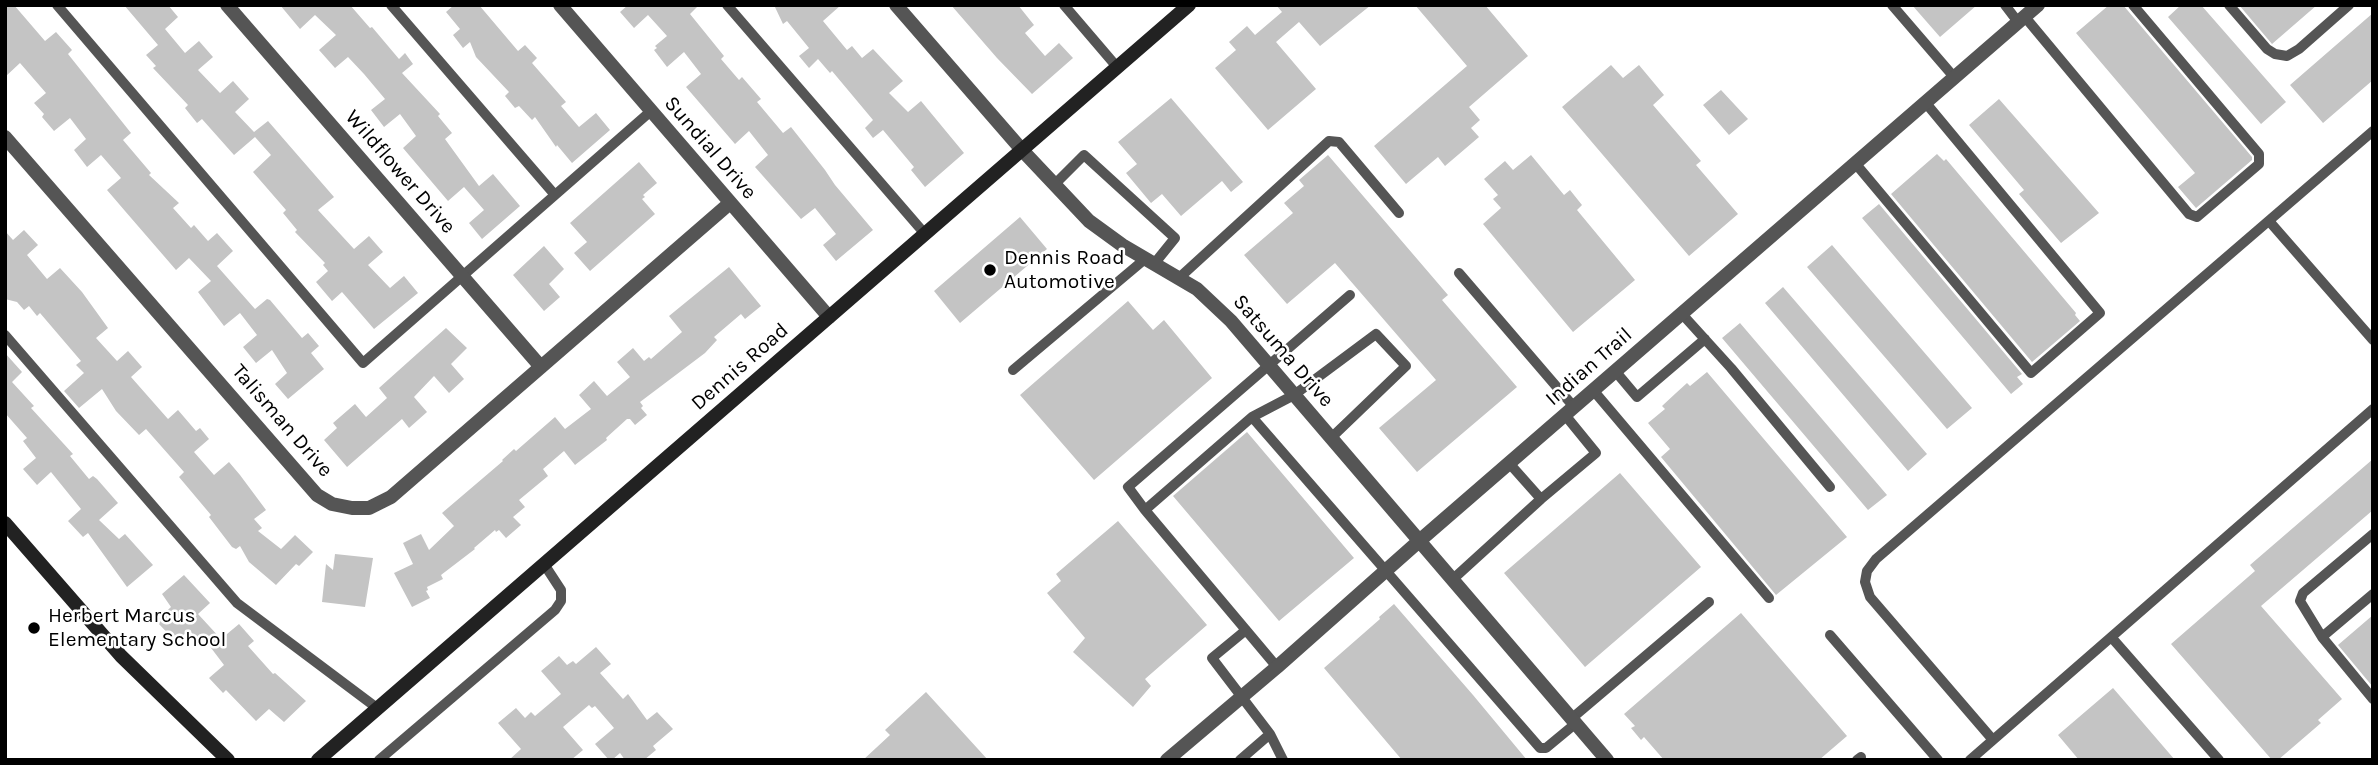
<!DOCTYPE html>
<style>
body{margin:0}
#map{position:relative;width:2378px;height:765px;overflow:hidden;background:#fff;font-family:Karla,sans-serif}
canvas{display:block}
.frame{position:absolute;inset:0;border:7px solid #000;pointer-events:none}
</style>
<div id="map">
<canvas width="2378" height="765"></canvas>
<div class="frame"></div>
</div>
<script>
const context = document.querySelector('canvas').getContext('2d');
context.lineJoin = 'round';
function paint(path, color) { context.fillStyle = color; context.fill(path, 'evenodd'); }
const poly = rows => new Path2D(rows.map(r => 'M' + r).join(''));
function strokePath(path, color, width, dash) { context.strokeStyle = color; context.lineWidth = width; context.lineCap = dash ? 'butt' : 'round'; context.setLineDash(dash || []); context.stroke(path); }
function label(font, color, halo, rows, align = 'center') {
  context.font = font + ' Karla,sans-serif'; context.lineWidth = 5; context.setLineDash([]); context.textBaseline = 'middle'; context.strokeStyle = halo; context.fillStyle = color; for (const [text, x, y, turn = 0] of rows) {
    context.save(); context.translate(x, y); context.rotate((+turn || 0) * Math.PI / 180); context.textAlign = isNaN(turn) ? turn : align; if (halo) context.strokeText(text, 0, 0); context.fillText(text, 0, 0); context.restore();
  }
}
const building = poly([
 [5,5,14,5,45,41,56,32,72,50,68,54,131,133,123,140,151,173,149,175,179,203,173,208,191,228,194,225,208,241,217,233,233,251,217,266,255,309,267,299,270,300,302,338,308,333,319,346,311,353,324,369,288,399,275,384,287,373,272,350,256,363,243,347,257,335,240,313,224,326,198,292,211,281,189,258,176,270,125,211,107,190,121,178,101,155,87,167,74,150,86,139,70,118,54,131,42,117,44,114,34,103,46,93,20,63,5,77],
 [124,5,168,5,178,17,165,29,185,53,199,41,213,57,198,70,220,93,233,81,249,99,235,112,254,132,268,121,334,197,318,210,354,249,369,236,383,252,368,265,390,288,404,276,418,293,374,329,342,292,332,301,316,282,328,271,323,265,325,263,295,232,297,230,283,213,286,210,253,172,271,155,255,137,234,155,202,119,197,123,185,108,188,105,153,68,156,66,146,55,158,45],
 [280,5,350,5,370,28,372,27,399,59,405,53,413,64,402,73,440,114,438,116,452,133,445,139,479,186,493,174,520,206,482,239,469,223,484,210,464,187,448,201,403,148,416,136,400,114,384,127,371,110,385,99,364,74,348,57,335,68,319,50,336,35,315,15,300,29],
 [454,5,479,5,518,51,525,45,537,58,532,63,566,102,561,106,579,127,596,113,610,130,572,163,557,145,556,147,535,117,532,120,519,106,515,108,505,96,509,92,476,57,470,42,463,48,453,35,460,29,446,12],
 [628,5,699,5,690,14,724,56,721,59,739,80,742,77,761,99,757,102,783,133,791,127,825,170,835,185,873,230,836,261,823,245,836,234,815,208,801,219,755,167,768,155,749,131,735,144,686,87,701,74,684,52,667,67,654,50,657,48,655,46,667,36,648,15,634,28,620,12],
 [774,5,841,5,823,21,847,50,852,46,862,58,873,49,903,81,889,93,908,112,921,101,964,153,925,187,911,170,914,167,883,130,873,138,865,128,873,120,832,71,830,73,818,59,809,68,799,56,809,48,787,21,783,24],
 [951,5,1018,5,1034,25,1025,33,1045,56,1059,43,1073,58,1032,94,997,58],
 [1276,5,1371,5,1320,46,1299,22,1276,42,1316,89,1268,130,1215,68,1236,50,1229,42,1247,26,1255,35,1282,12],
 [1415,5,1485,5,1528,56,1469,107,1480,120,1471,128,1479,137,1445,166,1438,157,1406,184,1374,146,1467,66],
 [1912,5,1977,5,1940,37],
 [2109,5,2123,5,2252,157,2252,160,2196,208,2178,187,2195,173,2076,33],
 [2181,5,2201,5,2286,102,2261,124,2168,17],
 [2239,5,2317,5,2272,44],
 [2373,13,2373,80,2323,123,2290,85],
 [1611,65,1623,78,1639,65,1664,95,1653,105,1701,161,1696,165,1738,214,1689,256,1562,107],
 [1721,90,1748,119,1729,135,1703,105],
 [1171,98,1243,182,1231,192,1222,181,1181,216,1162,194,1151,203,1126,173,1137,164,1118,142],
 [1999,99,2099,213,2061,243,2019,194,2024,190,1969,125],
 [1937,154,1944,161,1946,159,2076,313,2075,315,2080,321,2032,362,1891,194],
 [1328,155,1448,295,1442,300,1517,387,1417,472,1379,428,1436,380,1335,263,1287,304,1244,255,1293,213,1284,203,1304,186,1299,180],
 [1531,155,1564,195,1570,190,1582,205,1577,210,1635,280,1573,332,1483,224,1501,208,1493,199,1498,195,1484,179,1505,161,1513,170],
 [639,162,657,183,643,195,645,197,642,199,655,214,590,271,574,253,587,242,570,223],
 [1879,204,2022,374,2017,377,2023,384,2011,394,1862,218],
 [1020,217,1047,249,960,323,934,291],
 [24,230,38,245,27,255,47,279,60,268,82,292,108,328,96,338,117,361,128,351,142,367,131,377,168,419,178,410,196,431,200,428,209,439,194,452,214,475,229,462,240,475,266,510,254,519,262,528,258,531,281,549,295,535,313,552,299,566,296,564,276,585,249,562,240,546,236,549,232,547,209,517,211,515,179,477,184,472,146,429,139,435,116,411,102,389,79,408,64,391,84,373,76,365,81,361,40,313,37,316,29,306,24,310,17,302,5,299,5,231,13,240],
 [1832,245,1972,408,1947,429,1807,267],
 [544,246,564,269,549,284,560,297,544,311,513,275],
 [729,267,761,306,745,319,741,314,714,337,717,340,705,353,640,402,643,406,641,408,647,415,635,425,630,419,627,419,606,438,607,440,575,465,564,451,543,469,548,476,519,500,525,507,513,517,521,525,506,538,499,530,496,532,495,530,474,548,475,549,441,575,443,579,427,587,428,590,426,591,430,598,412,607,394,573,413,564,403,543,421,534,429,550,454,526,442,513,503,461,502,460,514,449,516,451,555,417,565,429,591,409,579,395,594,381,607,396,630,377,617,362,633,348,644,361,649,357,651,359,682,332,669,316],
 [1783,287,1927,454,1908,471,1765,303],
 [1128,301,1153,330,1164,320,1212,378,1094,480,1020,395],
 [1740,323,1887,495,1868,510,1722,338],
 [446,328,467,348,451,364,464,379,449,393,434,376,414,397,427,412,409,428,402,419,347,467,324,440,337,428,333,423,355,404,366,417,387,398,379,388],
 [5,353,22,372,12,382,34,406,31,408,73,454,70,456,89,479,93,476,97,479,118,503,99,520,119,539,125,534,153,565,127,587,88,533,83,537,68,521,81,509,51,472,37,485,23,469,36,458,23,441,27,438,5,413],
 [1707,372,1847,537,1776,595,1661,457,1670,449,1648,423,1665,409,1662,406,1676,393,1687,383,1690,386],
 [1247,432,1354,558,1279,621,1173,496],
 [2373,459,2373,510,2261,606,2342,699,2318,720,2321,723,2278,760,2272,760,2171,644,2255,571,2250,565],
 [1620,473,1701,567,1585,667,1504,573],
 [1118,521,1207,625,1145,679,1151,686,1133,707,1073,652,1085,638,1047,593,1061,581,1056,574],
 [335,554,373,558,365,607,322,602,326,564,333,570],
 [184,575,210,603,198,614,221,639,239,624,254,641,248,646,273,674,275,673,306,701,284,722,269,709,256,721,226,690,223,693,209,678,224,665,202,636,198,640,189,630,176,642,158,623,161,621,159,618,171,607,162,594],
 [1394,604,1473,695,1527,760,1402,760,1324,668,1380,619,1379,617],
 [1741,613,1847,736,1819,760,1664,760,1644,737,1641,740,1631,728,1635,726,1624,714],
 [2373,615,2373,687,2338,645],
 [596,647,611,664,600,673,623,699,628,694,647,720,657,712,673,729,653,746,656,750,644,760,625,760,620,753,612,760,609,760,595,744,614,728,595,706,592,708,589,705,563,727,583,750,571,760,509,760,521,749,498,723,516,708,525,718,531,712,535,716,561,694,541,671,559,656,567,665,573,661,576,664],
 [2113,688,2175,760,2079,760,2058,735],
 [926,692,988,760,863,760,890,735,885,730]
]);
const lane = poly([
 [57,5,363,363,651,111],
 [391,5,555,195],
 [727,5,925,234],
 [1064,5,1117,67],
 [1892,5,1954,77],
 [2005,5,2018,22],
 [2229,5,2267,49,2275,54,2287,56,2299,49,2349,5],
 [2025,17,2189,214,2197,217,2259,164,2259,154,2133,5],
 [1855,163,2031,373,2100,313,1925,102],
 [1054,185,1084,155,1175,238,1154,264],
 [2269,221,2373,340],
 [1459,273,1574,407],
 [1179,278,1329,141,1339,142,1399,213],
 [1682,314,1731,368,1830,487],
 [5,335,237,603,377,708],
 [1013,370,1145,259],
 [1616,372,1637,397,1705,339],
 [1593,390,1769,598],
 [1252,417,1145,510,1277,667],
 [1331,438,1406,366,1376,334,1294,395,1252,417,1540,748,1546,748,1575,724],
 [1509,463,1541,499],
 [1145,510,1128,487,1350,295],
 [1452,580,1541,499,1596,453,1565,415],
 [2373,594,2322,637,2373,699],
 [1830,635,1938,760],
 [2322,637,2300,601,2303,593,2373,534],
 [2112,638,2219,760],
 [1571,719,1709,602],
 [1270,734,1283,760],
 [1993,740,1870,597,1865,582,1867,571,1876,559,2373,131],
 [379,760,555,610,561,601,561,590,544,564],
 [1240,760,1270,734,1212,658,1246,630],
 [1857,760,1861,757],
 [1970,760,2373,409]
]);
const street = poly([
 [227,5,541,367],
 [560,5,829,317],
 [896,5,1022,150,1089,221,1122,245,1197,289,1231,321,1607,760],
 [5,137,317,495,332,504,352,508,369,508,391,497,730,203],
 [1167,760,1277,667,1418,542,2038,5]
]);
const secondary = poly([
 [5,523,121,656,228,760],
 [318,760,1189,5]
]);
const markers = [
 [990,270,7,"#000"],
 [34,628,7,"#000"]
];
const streetNames = [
 ["Sundial Drive",710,148,49],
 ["Wildflower Drive",400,172,49],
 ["Satsuma Drive",1283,351,49],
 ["Dennis Road",740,367,-41],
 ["Indian Trail",1589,367,-41],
 ["Talisman Drive",282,421,49]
];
const poiNames = [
 ["Dennis Road",1004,258],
 ["Automotive",1004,282],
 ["Herbert Marcus",48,616],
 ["Elementary School",48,640]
];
paint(building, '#c4c4c4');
strokePath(lane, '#555', 10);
strokePath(street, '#555', 14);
strokePath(secondary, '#222', 14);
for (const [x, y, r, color] of markers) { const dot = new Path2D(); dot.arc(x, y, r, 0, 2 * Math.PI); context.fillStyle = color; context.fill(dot); strokePath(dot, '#fff', 2.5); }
label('21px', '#000', '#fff', streetNames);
label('21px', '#000', '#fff', poiNames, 'left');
</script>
